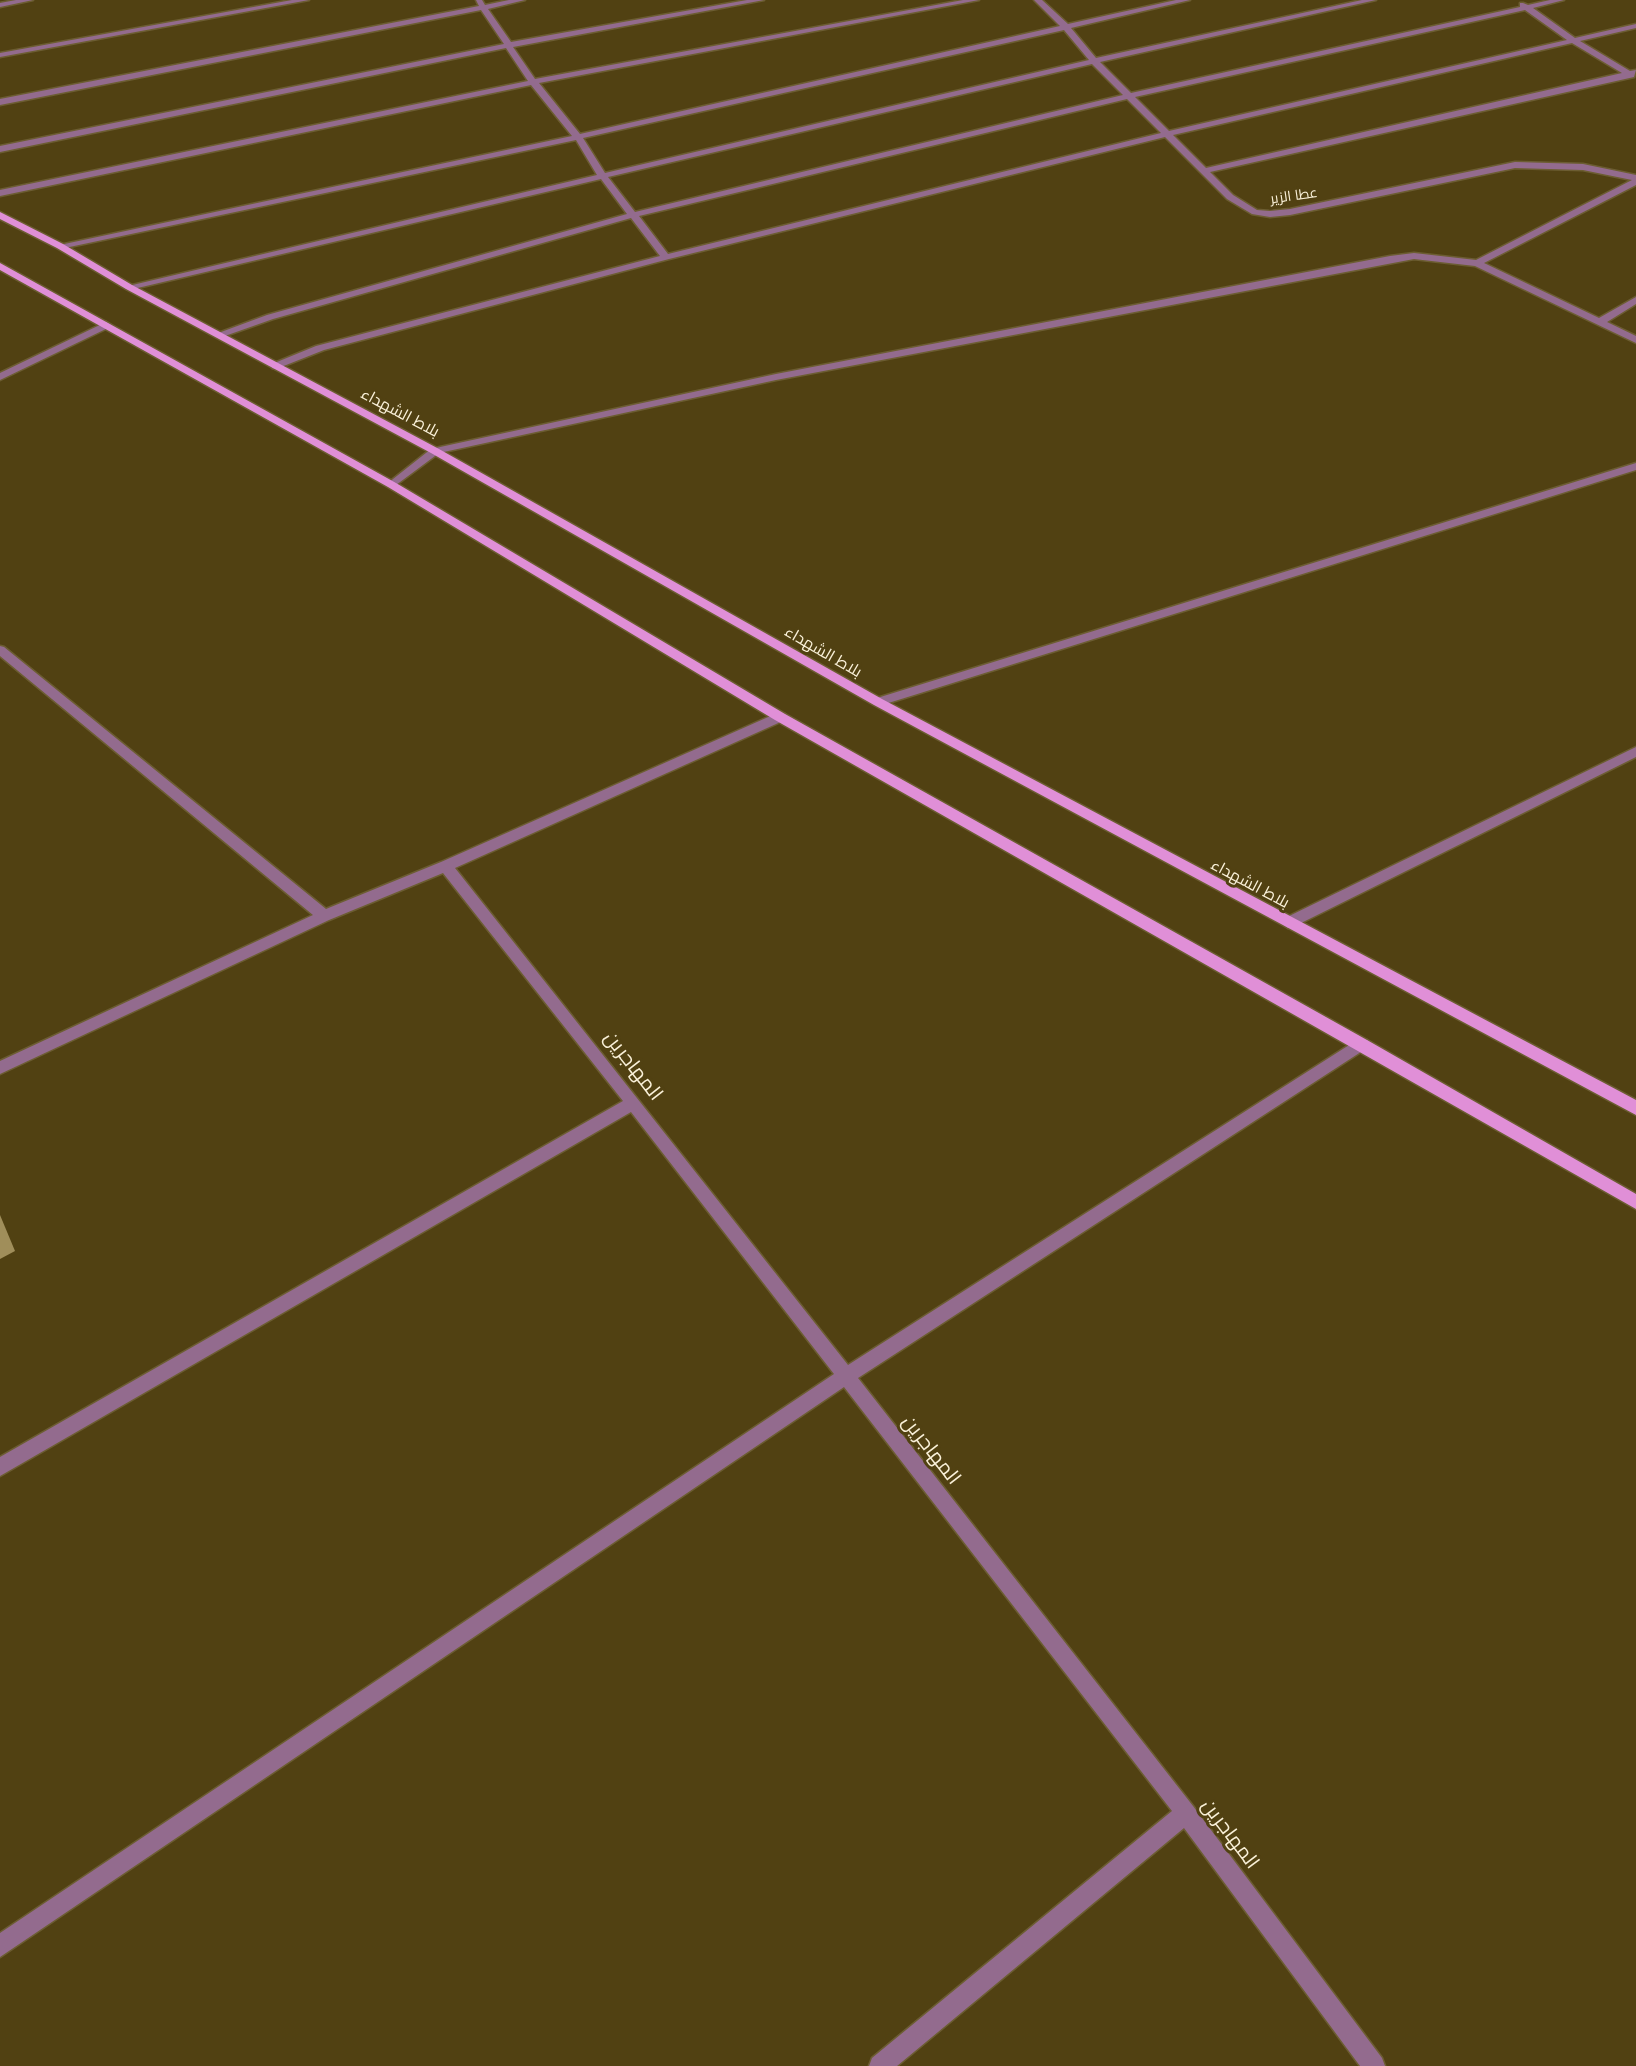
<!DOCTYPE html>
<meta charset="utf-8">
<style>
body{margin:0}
canvas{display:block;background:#514112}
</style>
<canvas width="1636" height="2066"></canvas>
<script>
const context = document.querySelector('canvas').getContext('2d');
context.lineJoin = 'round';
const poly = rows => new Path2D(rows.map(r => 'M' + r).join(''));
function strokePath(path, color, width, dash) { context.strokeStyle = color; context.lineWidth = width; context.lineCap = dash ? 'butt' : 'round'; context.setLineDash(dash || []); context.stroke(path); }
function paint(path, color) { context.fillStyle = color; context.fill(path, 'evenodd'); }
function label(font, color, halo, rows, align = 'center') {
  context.font = font + ' Montserrat,Cairo,sans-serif'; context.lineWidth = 6; context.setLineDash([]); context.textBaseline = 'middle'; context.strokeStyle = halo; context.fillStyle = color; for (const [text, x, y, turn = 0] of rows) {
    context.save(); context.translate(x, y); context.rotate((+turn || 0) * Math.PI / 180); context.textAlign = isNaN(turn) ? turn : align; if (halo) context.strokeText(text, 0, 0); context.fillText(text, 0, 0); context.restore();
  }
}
const minor = poly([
 [16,0,33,0,0,7,0,3,16,0],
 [292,0,309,0,0,57,0,53,292,0],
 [476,0,482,0,485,5,509,0,525,0,488,9,511,42,747,0,764,0,513,47,535,79,963,0,979,0,539,83,580,134,1060,26,1034,0,1042,0,1068,24,1176,0,1190,0,1071,28,1096,58,1362,0,1376,0,1100,62,1131,93,1520,7,1520,3,1523,3,1528,5,1550,0,1564,0,1533,8,1575,38,1636,24,1636,28,1580,41,1630,71,1636,70,1634,77,1210,172,1233,195,1257,210,1270,211,1290,209,1515,162,1583,164,1636,175,1636,185,1484,263,1599,318,1636,297,1636,304,1607,322,1636,336,1636,343,1475,266,1414,259,776,380,439,453,392,488,386,485,388,483,431,449,776,374,1390,256,1414,253,1476,260,1632,180,1583,170,1515,168,1290,215,1270,217,1252,214,1227,199,1165,137,669,259,324,350,276,369,272,368,272,364,316,346,660,256,631,218,273,319,222,337,213,335,267,315,627,214,601,179,129,290,124,287,597,175,576,140,60,249,55,246,572,136,531,85,0,196,0,190,528,81,506,48,0,152,0,146,504,44,481,10,0,105,0,99,479,6,476,0],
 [1525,10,1567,40,1169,131,1135,97,1525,10],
 [1064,30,1089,60,605,173,583,138,1064,30],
 [1572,43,1622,73,1206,168,1173,135,1572,43],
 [1092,64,1123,95,635,212,608,177,1092,64],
 [1127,99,1161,133,668,254,639,216,1127,99],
 [106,322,111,325,110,327,0,380,0,373,106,322],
 [1636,463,1636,470,882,705,878,706,872,702,874,699,1636,463],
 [0,646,4,647,326,909,441,862,775,714,785,714,786,717,785,720,455,868,848,1365,1357,1040,1367,1040,1370,1044,1367,1048,858,1378,1193,1806,1382,2058,1385,2066,1360,2066,1184,1828,897,2066,869,2066,872,2058,1172,1811,844,1387,0,1957,0,1933,834,1374,631,1112,0,1476,0,1457,623,1101,443,873,329,920,0,1074,0,1061,313,915,0,656,0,646],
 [1636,747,1636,757,1293,927,1288,928,1281,923,1283,919,1636,747]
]);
const major = poly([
 [0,212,63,244,132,285,439,449,882,699,1636,1100,1636,1115,874,705,431,453,126,289,57,248,0,219,0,212],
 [0,263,396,483,785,714,1367,1040,1636,1194,1636,1209,775,720,388,487,0,270,0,263]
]);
const shadedWall = poly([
 [0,1215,15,1251,0,1259]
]);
const farStreetnames = [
 ["عطا الزير",1294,196,-8]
];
const streetNames = [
 ["بلاط الشهداء",400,413,28],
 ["بلاط الشهداء",823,652,30],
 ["بلاط الشهداء",1250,884,28]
];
const nearStreetnames = [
 ["المهاجرين",633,1066,52],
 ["المهاجرين",931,1450,52],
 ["المهاجرين",1230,1834,53]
];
strokePath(minor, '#6c5d32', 3);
strokePath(major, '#6c5d32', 3);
paint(minor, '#936b8e');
paint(major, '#e08fd7');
paint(shadedWall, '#a08e5a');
label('14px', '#faf1d9', '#514112', farStreetnames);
label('16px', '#faf1d9', '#514112', streetNames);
label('20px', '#faf1d9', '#514112', nearStreetnames);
</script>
